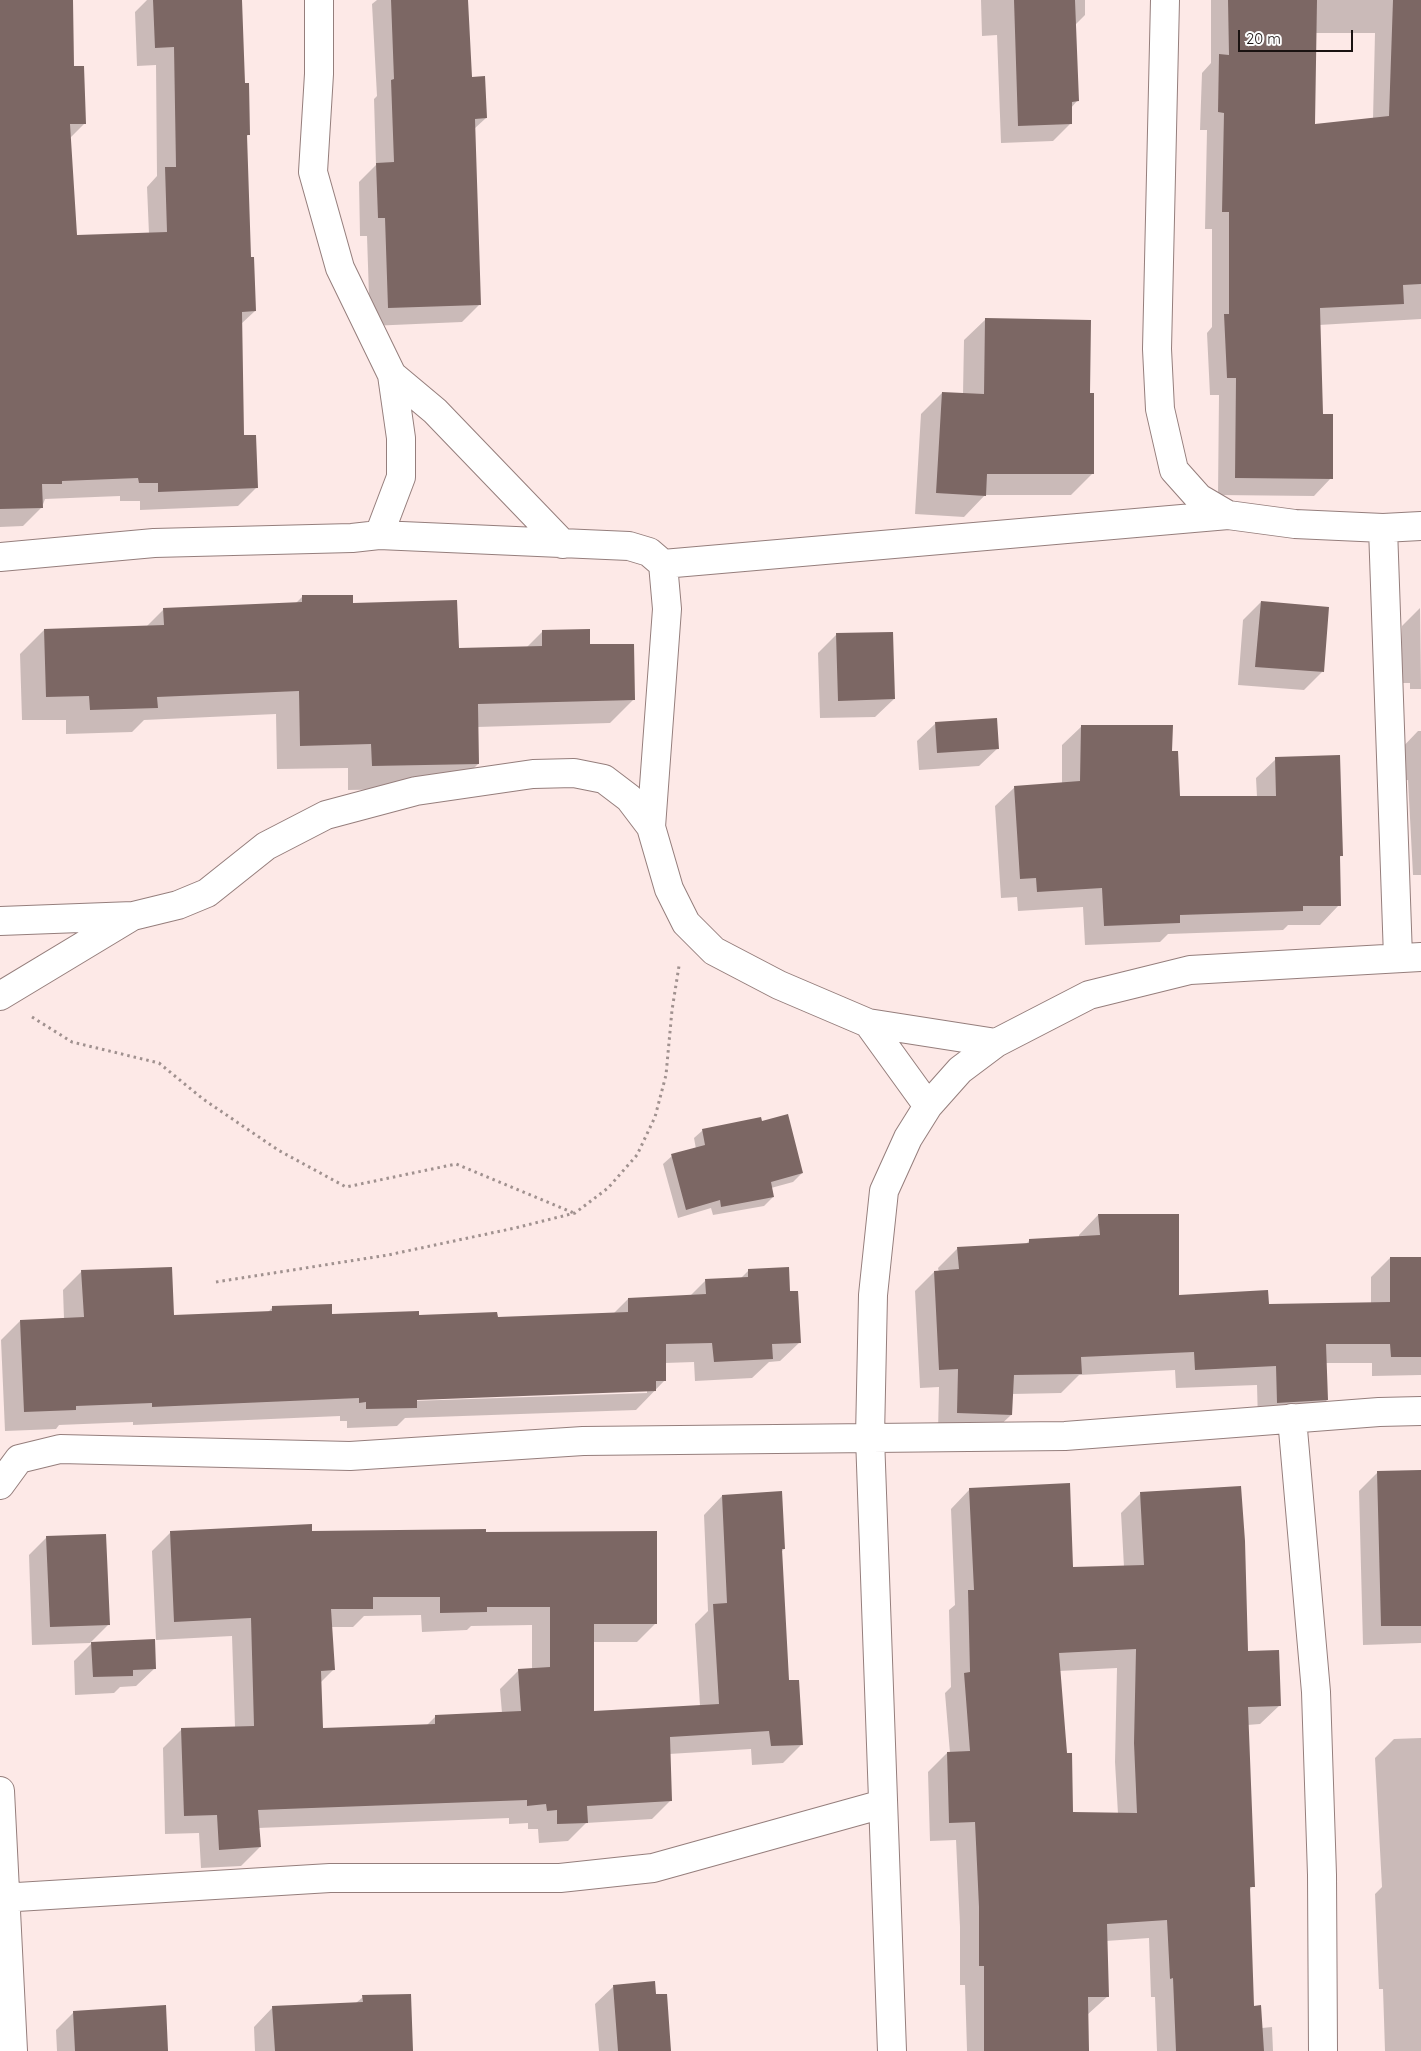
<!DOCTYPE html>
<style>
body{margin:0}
#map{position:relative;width:1421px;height:2051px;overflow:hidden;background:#fde9e7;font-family:Quicksand,sans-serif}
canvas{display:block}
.scale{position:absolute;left:1238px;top:30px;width:115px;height:22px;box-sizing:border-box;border:2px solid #1a1211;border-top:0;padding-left:6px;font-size:15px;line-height:18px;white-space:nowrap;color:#1a1211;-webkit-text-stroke:4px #fcfcfc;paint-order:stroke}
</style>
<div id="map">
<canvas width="1421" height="2051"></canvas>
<div class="scale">20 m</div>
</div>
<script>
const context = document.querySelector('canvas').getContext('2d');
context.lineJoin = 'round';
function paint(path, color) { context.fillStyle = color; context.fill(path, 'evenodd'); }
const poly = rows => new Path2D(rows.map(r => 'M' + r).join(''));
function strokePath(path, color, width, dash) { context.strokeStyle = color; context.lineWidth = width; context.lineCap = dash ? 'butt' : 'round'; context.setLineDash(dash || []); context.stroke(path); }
const shadow = poly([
 [0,0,71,0,73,68,85,123,70,138,76,236,149,234,147,187,157,176,156,65,137,66,135,12,147,0,241,0,243,84,248,135,246,137,250,258,255,311,241,324,243,436,256,488,238,506,140,510,140,501,120,501,120,496,45,499,42,507,23,526,0,527],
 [377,0,467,0,471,78,486,118,474,129,480,304,462,322,370,326,367,236,360,236,359,182,376,165,374,99,377,96,372,4],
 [981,0,1085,0,1085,15,1075,25,1077,101,1071,108,1071,123,1053,141,1001,143,997,35,982,36],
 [1211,0,1421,0,1421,319,1319,325,1322,416,1331,478,1314,496,1218,495,1219,395,1210,395,1207,333,1212,327,1212,229,1205,229,1207,130,1200,130,1202,73,1211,63],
 [1315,33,1375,33,1373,119,1313,126],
 [986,319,1088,394,1092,474,1071,495,985,495,964,517,915,514,921,414,942,393,963,394,964,340],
 [302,597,352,604,458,649,526,648,542,632,589,646,634,699,610,723,477,727,478,764,454,788,348,790,348,768,277,769,276,714,144,720,132,732,66,734,66,720,22,720,20,654,44,630,146,627,164,609,295,604],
 [1261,602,1322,672,1304,690,1238,685,1243,620],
 [1420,608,1421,689,1410,689,1410,683,1402,683,1402,626],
 [836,635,894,699,875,717,820,718,818,653],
 [936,723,998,748,979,766,919,770,917,741],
 [1082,726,1171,752,1178,797,1257,797,1256,778,1276,759,1341,856,1338,858,1339,905,1320,925,1288,925,1283,930,1168,934,1160,942,1085,945,1083,907,1018,911,1017,897,1001,898,995,806,1015,787,1062,784,1062,745],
 [1418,731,1421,731,1421,875,1413,875,1408,780,1399,781,1397,753],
 [703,1130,802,1173,793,1182,771,1188,773,1197,764,1206,713,1215,711,1208,678,1218,663,1164,672,1156,696,1149,694,1138],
 [1098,1215,1178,1296,1267,1306,1371,1304,1371,1277,1390,1258,1421,1258,1421,1375,1372,1376,1372,1363,1325,1363,1327,1400,1307,1419,1258,1422,1257,1385,1176,1388,1175,1370,1079,1375,1061,1393,1012,1394,1011,1415,991,1434,938,1432,939,1387,920,1388,915,1291,934,1272,939,1272,938,1268,958,1248,1025,1245,1030,1240,1079,1237,1079,1235],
 [749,1270,789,1292,800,1342,780,1361,769,1362,752,1378,695,1381,694,1362,665,1363,665,1380,636,1410,405,1418,397,1426,347,1428,347,1421,340,1421,340,1416,133,1425,133,1422,59,1425,56,1429,5,1431,1,1340,20,1321,64,1319,63,1290,82,1271,173,1316,267,1313,272,1308,331,1316,496,1318,613,1314,628,1299,690,1296,706,1280,740,1279],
 [647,1390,647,1393,411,1401,411,1399],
 [1378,1472,1421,1564,1421,1643,1363,1645,1359,1491],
 [970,1489,1072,1568,1124,1567,1121,1513,1140,1494,1246,1652,1280,1705,1260,1724,1247,1725,1253,1886,1249,1890,1253,2007,1262,2028,1272,2027,1273,2051,1157,2051,1155,1997,1151,1997,1149,1938,1106,1941,1108,1996,1087,2015,1087,2051,967,2051,965,1985,960,1985,960,1927,956,1840,930,1841,928,1772,947,1753,950,1753,945,1693,951,1687,949,1610,955,1605,951,1509],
 [1117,1668,1115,1762,1118,1814,1072,1813,1059,1671],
 [722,1496,784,1549,781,1552,788,1682,802,1744,783,1763,752,1765,751,1749,669,1754,671,1800,652,1819,586,1823,568,1841,539,1843,538,1829,528,1829,528,1823,509,1824,509,1818,258,1828,260,1847,241,1866,201,1868,199,1833,165,1834,163,1748,182,1729,235,1727,232,1636,156,1640,152,1551,171,1532,485,1533,656,1623,637,1642,593,1642,593,1712,700,1706,695,1624,708,1611,704,1515],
 [421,1615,422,1632,467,1630,471,1626,532,1625,532,1670,519,1670,500,1689,502,1713,435,1717,426,1726,322,1730,320,1683,334,1669,331,1627,353,1627,364,1616],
 [47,1537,108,1625,90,1643,32,1645,29,1555],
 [92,1643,155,1668,136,1686,120,1687,114,1693,75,1695,74,1661],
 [1421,1738,1421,2051,1385,2051,1383,1989,1379,1989,1375,1894,1382,1887,1375,1758,1394,1739],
 [614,1986,655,1995,670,2051,599,2051,595,2004],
 [363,1997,412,2051,255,2051,254,2027,273,2007,356,2003],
 [74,2012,167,2051,57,2051,56,2030]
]);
const building = poly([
 [0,0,73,0,74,66,84,66,86,124,70,124,77,235,167,232,165,167,176,167,174,47,155,48,153,0,242,0,245,83,249,83,250,135,247,135,251,257,254,257,256,311,242,312,244,435,256,435,258,488,158,492,158,483,139,483,138,478,62,481,62,484,42,484,43,508,0,509],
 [391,0,468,0,472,77,485,76,487,118,475,119,481,305,388,308,385,218,378,218,376,163,394,162,391,80,394,79],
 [1014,0,1075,0,1079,101,1072,102,1072,124,1018,126],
 [1228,0,1317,0,1315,124,1389,116,1393,0,1421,0,1421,284,1403,285,1404,304,1320,308,1323,414,1333,414,1333,479,1235,478,1236,378,1227,378,1224,314,1229,314,1229,212,1222,212,1224,113,1218,112,1219,54,1229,55],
 [985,318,1091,320,1090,393,1094,393,1094,474,987,474,986,496,936,493,942,392,984,394],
 [302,595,353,595,353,603,457,600,459,648,542,646,542,630,590,629,590,644,634,644,635,700,478,704,479,764,372,766,371,744,300,746,299,691,157,697,158,708,90,710,89,696,46,697,44,629,164,625,163,608,302,602],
 [1261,601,1329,607,1324,672,1255,667],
 [893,632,895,699,838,701,836,633],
 [997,718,999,749,937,753,935,722],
 [1081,725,1173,725,1172,751,1178,751,1180,796,1276,796,1275,757,1340,755,1343,856,1340,856,1341,906,1303,906,1303,911,1180,915,1180,923,1104,926,1102,888,1037,892,1036,878,1020,879,1014,786,1080,781],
 [788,1114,803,1173,771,1182,774,1197,721,1207,720,1200,686,1210,671,1154,705,1145,702,1129,761,1117,762,1121],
 [1098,1214,1179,1214,1179,1295,1268,1290,1269,1304,1390,1302,1390,1257,1421,1257,1421,1357,1391,1357,1390,1344,1326,1344,1328,1400,1277,1403,1276,1366,1195,1370,1194,1352,1081,1357,1082,1374,1014,1375,1012,1415,957,1413,958,1369,939,1370,934,1271,959,1269,957,1247,1029,1243,1029,1239,1100,1235],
 [172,1267,174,1315,272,1311,272,1306,332,1304,332,1314,419,1311,419,1315,497,1312,498,1317,628,1312,628,1298,706,1294,705,1279,748,1277,748,1269,789,1267,790,1291,798,1291,801,1343,772,1344,773,1359,714,1362,712,1343,666,1344,666,1381,656,1381,656,1391,417,1400,417,1408,366,1409,366,1402,359,1403,359,1398,152,1407,152,1403,76,1406,76,1410,24,1412,20,1320,84,1317,81,1270],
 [1421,1470,1421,1626,1381,1626,1377,1471],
 [1070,1483,1073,1567,1144,1565,1140,1492,1241,1486,1245,1541,1248,1651,1279,1650,1281,1706,1248,1707,1255,1887,1250,1887,1254,2006,1261,2005,1264,2051,1176,2051,1173,1978,1170,1979,1167,1920,1107,1924,1109,1997,1088,1997,1089,2051,984,2051,984,1966,979,1966,979,1907,975,1822,949,1823,947,1752,970,1751,964,1673,970,1672,968,1590,974,1590,969,1488],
 [1136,1649,1134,1743,1137,1813,1073,1812,1072,1753,1067,1753,1059,1653],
 [782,1491,785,1549,782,1549,789,1680,799,1680,803,1745,771,1746,769,1731,670,1737,672,1801,587,1806,588,1823,557,1824,557,1810,547,1811,546,1804,527,1806,527,1800,258,1810,261,1847,219,1850,217,1815,184,1816,181,1728,254,1726,251,1618,174,1622,170,1531,312,1524,312,1531,486,1529,486,1532,657,1531,657,1624,594,1624,594,1711,719,1704,713,1604,727,1603,722,1495],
 [373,1597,440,1597,440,1613,487,1612,487,1607,550,1607,550,1667,518,1669,521,1711,435,1715,435,1724,323,1728,321,1671,335,1670,331,1609,373,1609],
 [106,1534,110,1625,50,1627,46,1536],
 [155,1639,156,1669,133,1670,133,1676,93,1677,91,1642],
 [655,1981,656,1994,667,1994,671,2051,618,2051,613,1985],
 [411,1994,413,2051,275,2051,272,2006,363,2002,362,1995],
 [166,2005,168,2051,75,2051,73,2011]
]);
const path = poly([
 [32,1017,72,1042,159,1063,203,1099,278,1150,346,1187,456,1164,574,1213],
 [216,1282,388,1255,515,1228,575,1213,608,1188,637,1155,655,1117,666,1075,672,1010,679,966]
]);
const street = poly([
 [319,0,319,74,313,172,340,268,392,375,401,438,401,477,379,535],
 [1165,0,1157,349,1160,409,1174,470,1199,498,1228,515,1295,524,1383,528,1421,526],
 [392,375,435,411,563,544],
 [1383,528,1398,957],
 [0,557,154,543,352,538,379,535,629,546,649,552,663,564,667,609,651,827,669,889,686,923,714,951,779,985,868,1023,996,1043],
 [663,564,1228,515],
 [0,921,133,916,178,905,207,893,266,846,326,815,416,791,533,774,574,773,604,779,629,798,651,827],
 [0,996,131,917],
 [868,1023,928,1106],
 [1292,1418,1316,1692,1322,1875,1323,2051],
 [0,1485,19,1459,60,1449,350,1456,583,1441,1065,1436,1379,1412,1421,1411],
 [0,1791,13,2051],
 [0,1898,330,1878,560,1878,653,1868,883,1804],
 [892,2051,870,1437,873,1295,884,1191,908,1138,928,1106,960,1070,996,1043,1089,995,1190,970,1421,957]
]);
paint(shadow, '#0003');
paint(building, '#7c6764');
strokePath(street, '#957e7c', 30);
strokePath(path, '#a0918f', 3, [2.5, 4]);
strokePath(street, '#fff', 28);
</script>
